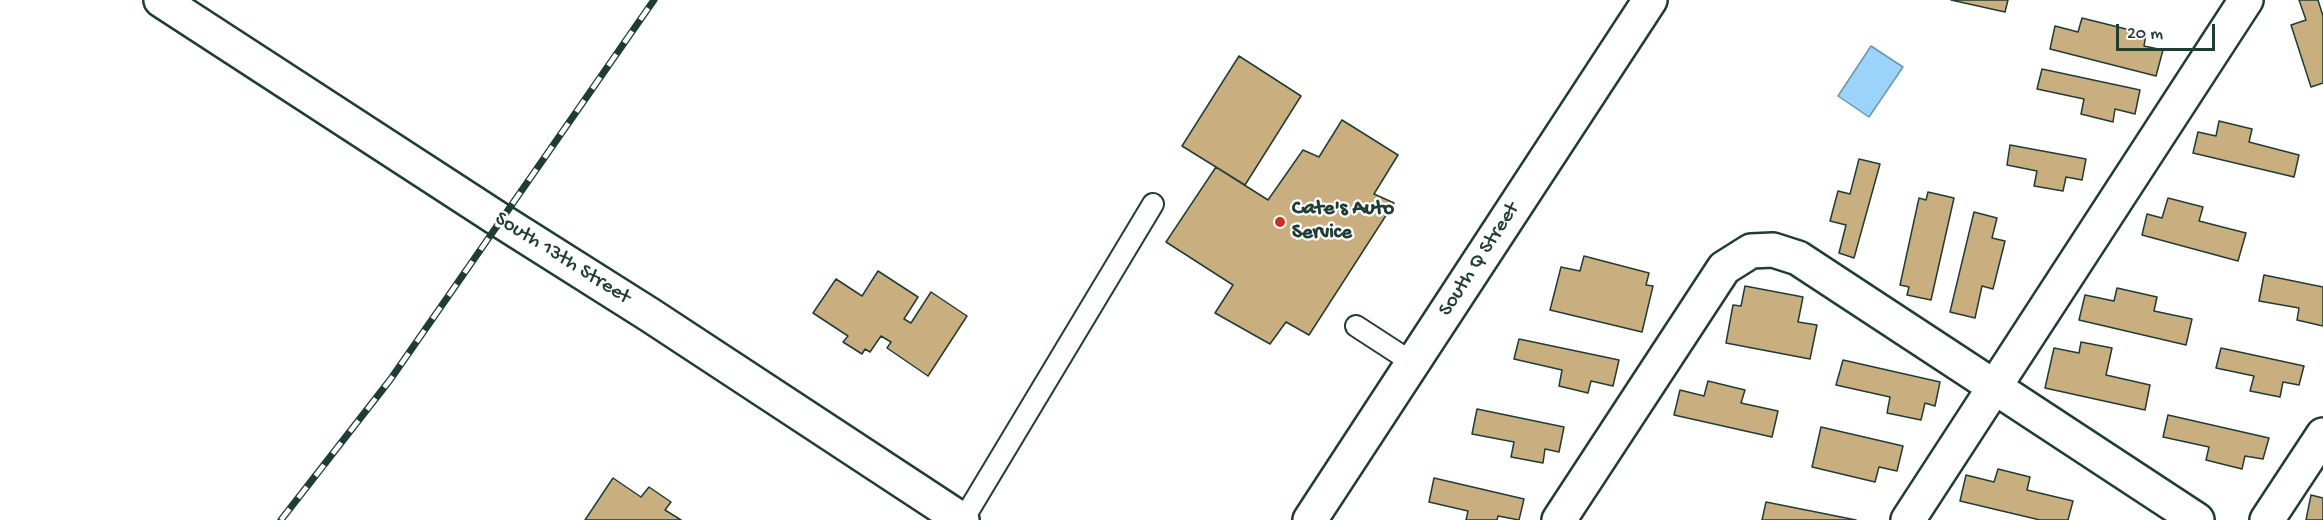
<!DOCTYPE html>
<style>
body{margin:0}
#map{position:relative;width:2323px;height:520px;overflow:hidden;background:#fff;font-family:"Gochi Hand",sans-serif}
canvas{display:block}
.scale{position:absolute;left:2116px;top:24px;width:99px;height:27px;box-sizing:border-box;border:3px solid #1f3d34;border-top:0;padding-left:8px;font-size:18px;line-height:21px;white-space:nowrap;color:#1f3d34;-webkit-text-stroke:4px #fff;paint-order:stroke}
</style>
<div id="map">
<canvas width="2323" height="520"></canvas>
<div class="scale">20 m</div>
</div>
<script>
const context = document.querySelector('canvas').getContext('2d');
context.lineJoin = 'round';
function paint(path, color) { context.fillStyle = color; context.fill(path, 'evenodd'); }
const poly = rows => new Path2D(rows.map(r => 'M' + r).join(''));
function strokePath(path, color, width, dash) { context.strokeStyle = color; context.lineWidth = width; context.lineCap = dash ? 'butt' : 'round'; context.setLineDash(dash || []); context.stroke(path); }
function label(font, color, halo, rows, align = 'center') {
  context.font = font + ' "Gochi Hand",sans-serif'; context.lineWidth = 4.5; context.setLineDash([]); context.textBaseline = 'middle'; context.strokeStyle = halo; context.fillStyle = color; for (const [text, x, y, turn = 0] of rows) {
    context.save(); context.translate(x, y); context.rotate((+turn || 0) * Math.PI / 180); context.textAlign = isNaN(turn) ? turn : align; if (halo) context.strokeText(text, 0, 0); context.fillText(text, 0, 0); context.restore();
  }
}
const water = poly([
 [1871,46,1903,67,1869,117,1838,96,1871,46]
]);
const building = poly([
 [1951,0,2008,0,2005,12,1951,0],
 [2299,0,2318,0,2323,16,2323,83,2311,87,2291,25,2306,20,2299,0],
 [2082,18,2146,34,2144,46,2163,50,2156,76,2050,49,2055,26,2078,32,2082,18],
 [1239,56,1301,96,1245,185,1182,146,1239,56],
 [2042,69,2140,90,2135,114,2115,109,2113,122,2081,114,2084,99,2037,89,2042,69],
 [1342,120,1398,155,1374,194,1394,203,1309,335,1286,322,1270,344,1215,313,1233,285,1166,242,1216,167,1268,200,1303,150,1319,157,1342,120],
 [2219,121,2252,129,2249,142,2299,155,2294,177,2193,153,2198,132,2216,136,2219,121],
 [2010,145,2086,159,2082,180,2066,177,2063,191,2034,186,2037,171,2007,165,2010,145],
 [1859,159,1880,164,1854,258,1839,253,1846,225,1830,221,1838,191,1850,194,1859,159],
 [1928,192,1954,198,1931,300,1907,295,1909,287,1900,285,1919,198,1926,200,1928,192],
 [2168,198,2203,207,2199,221,2246,233,2238,261,2142,235,2147,214,2162,218,2168,198],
 [1974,212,1997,218,1992,238,2005,241,1993,289,1982,286,1975,318,1950,312,1974,212],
 [1584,256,1649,273,1646,285,1653,286,1642,332,1550,310,1561,267,1580,271,1584,256],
 [878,271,918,297,904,319,911,323,931,292,967,316,928,376,887,348,891,342,881,336,870,352,865,349,862,354,843,342,848,336,813,313,836,279,862,296,878,271],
 [2264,275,2323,287,2323,326,2297,320,2299,308,2259,301,2264,275],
 [1745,286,1803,297,1798,322,1817,325,1810,359,1726,343,1733,305,1741,306,1745,286],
 [2117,288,2157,297,2154,311,2192,319,2186,345,2079,320,2085,295,2114,301,2117,288],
 [1519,339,1619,360,1613,386,1591,381,1588,393,1559,386,1562,370,1514,359,1519,339],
 [2081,342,2112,348,2106,375,2150,385,2145,410,2045,388,2054,348,2079,353,2081,342],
 [2221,348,2304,366,2299,385,2283,382,2280,397,2250,391,2254,376,2216,368,2221,348],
 [1843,360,1940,382,1935,406,1925,403,1921,420,1887,413,1890,397,1836,385,1843,360],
 [1708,381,1745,390,1741,403,1778,411,1772,437,1674,415,1680,390,1704,396,1708,381],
 [1477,409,1564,427,1559,452,1545,449,1543,463,1511,457,1514,442,1472,434,1477,409],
 [2168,415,2269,438,2263,459,2245,456,2242,469,2206,460,2209,447,2163,437,2168,415],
 [1821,427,1903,446,1897,471,1879,467,1875,482,1812,467,1821,427],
 [1998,469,2030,477,2027,490,2073,501,2068,520,2040,520,1960,501,1966,475,1994,482,1998,469],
 [613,478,641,497,649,487,671,502,665,510,681,520,585,520,613,478],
 [1434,478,1524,499,1519,520,1498,516,1497,520,1466,520,1468,511,1429,502,1434,478],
 [2311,495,2323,498,2323,520,2306,520,2311,495],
 [1766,502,1856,520,1762,520,1766,502]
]);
const lane = poly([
 [1356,326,1413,363],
 [963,520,1153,204]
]);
const street = poly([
 [161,0,498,219,650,315,962,520],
 [1310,520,1650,0],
 [1559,520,1724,268,1751,251,1773,250,1798,258,2197,520],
 [1908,520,2246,0],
 [2267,520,2323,435]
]);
const rail = poly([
 [281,520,390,380,654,0]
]);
const markers = [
 [1280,222,6,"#c8321e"]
];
const poiNames = [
 ["Cate's Auto",1292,210],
 ["Service",1292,234]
];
const streetNames = [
 ["South 13th Street",562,259,32],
 ["South Q Street",1480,260,-57]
];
paint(water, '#9cd3fb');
strokePath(water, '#6a97ab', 1.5);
paint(building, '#c9af80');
strokePath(building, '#1f3d34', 1.5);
strokePath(lane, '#1f3d34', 24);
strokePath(street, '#1f3d34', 38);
strokePath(lane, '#fff', 20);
strokePath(street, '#fff', 33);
strokePath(rail, '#1f3d34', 7);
strokePath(rail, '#fff', 4.5, [14]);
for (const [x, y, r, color] of markers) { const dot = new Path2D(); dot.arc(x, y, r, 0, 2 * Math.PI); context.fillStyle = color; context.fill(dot); strokePath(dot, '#fff', 2); }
label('bold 21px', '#1f3d34', '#fff', poiNames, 'left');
label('21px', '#1f3d34', '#fff', streetNames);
</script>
